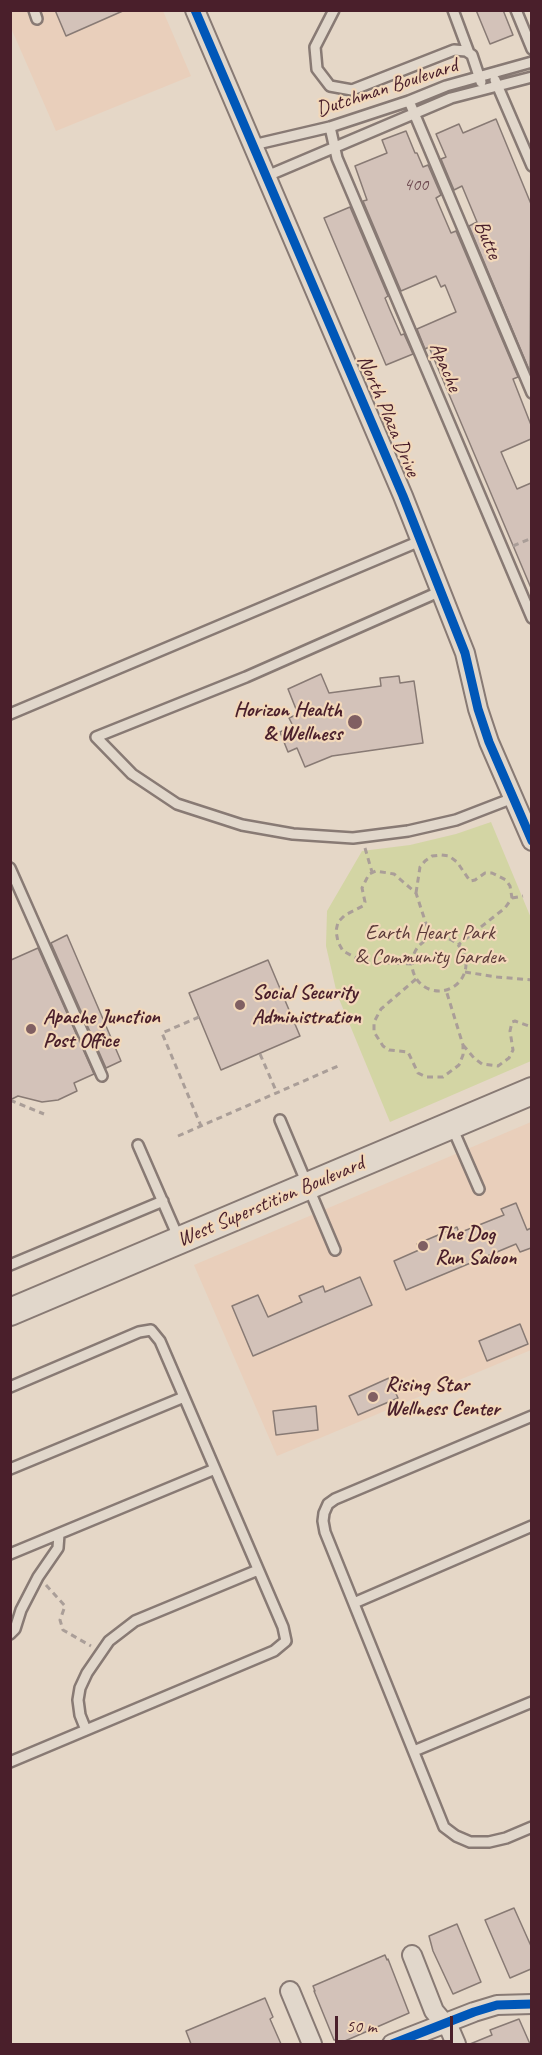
<!DOCTYPE html>
<style>
body{margin:0}
#map{position:relative;width:542px;height:2055px;overflow:hidden;background:#e5d7c7;font-family:Caveat,sans-serif}
canvas{display:block}
.frame{position:absolute;inset:0;border:12px solid #4a1f2b;pointer-events:none}
.scale{position:absolute;left:335px;top:2016px;width:118px;height:27px;box-sizing:border-box;border:3px solid #4a1f2b;border-top:0;padding-left:8px;font-size:18px;line-height:21px;white-space:nowrap;color:#4a1f2b;-webkit-text-stroke:4px #f2d8ba;paint-order:stroke}
</style>
<div id="map">
<canvas width="542" height="2055"></canvas>
<div class="frame"></div>
<div class="scale">50 m</div>
</div>
<script>
const context = document.querySelector('canvas').getContext('2d');
context.lineJoin = 'round';
function paint(path, color) { context.fillStyle = color; context.fill(path, 'evenodd'); }
const poly = rows => new Path2D(rows.map(r => 'M' + r).join(''));
function strokePath(path, color, width, dash) { context.strokeStyle = color; context.lineWidth = width; context.lineCap = dash ? 'butt' : 'round'; context.setLineDash(dash || []); context.stroke(path); }
function label(font, color, halo, rows, align = 'center') {
  context.font = font + ' Caveat,sans-serif'; context.lineWidth = 4.5; context.setLineDash([]); context.textBaseline = 'middle'; context.strokeStyle = halo; context.fillStyle = color; for (const [text, x, y, turn = 0] of rows) {
    context.save(); context.translate(x, y); context.rotate((+turn || 0) * Math.PI / 180); context.textAlign = isNaN(turn) ? turn : align; if (halo) context.strokeText(text, 0, 0); context.fillText(text, 0, 0); context.restore();
  }
}
const built = poly([
 [10,11,163,11,191,76,56,131,11,28],
 [531,1122,531,1350,277,1456,194,1265]
]);
const green = poly([
 [491,822,531,918,531,1061,390,1122,337,994,326,946,327,911,362,851,410,845,456,834]
]);
const building = poly([
 [55,10,125,10,66,36,55,10],
 [476,10,503,10,513,35,490,44,476,10],
 [496,119,531,204,530,372,469,226,477,222,462,186,454,190,441,159,446,157,436,134,459,124,463,133,496,119],
 [406,131,415,153,417,153,423,167,428,165,441,195,436,198,451,233,456,231,518,377,513,379,531,425,531,439,501,452,517,489,531,483,531,588,429,347,425,349,417,329,456,312,445,285,441,287,436,276,401,291,363,201,367,200,355,166,387,153,382,140,406,131],
 [350,207,388,296,385,298,390,310,401,335,404,334,413,354,386,365,324,218,350,207],
 [321,674,329,693,381,686,380,678,399,676,400,683,414,681,423,743,332,756,305,767,297,748,288,752,280,732,293,726,289,718,298,714,288,689,321,674],
 [67,935,121,1061,106,1068,51,943,67,935],
 [38,948,94,1074,74,1083,77,1091,58,1100,42,1102,18,1096,10,1100,11,960,38,948],
 [268,960,300,1036,221,1070,189,993,268,960],
 [516,1203,527,1230,531,1228,531,1248,520,1252,516,1244,406,1290,394,1261,419,1250,417,1244,457,1227,459,1233,504,1215,501,1209,516,1203],
 [360,1277,372,1305,253,1356,232,1306,258,1295,268,1317,302,1302,299,1296,323,1286,325,1292,360,1277],
 [520,1324,528,1344,487,1361,479,1341,520,1324],
 [389,1378,398,1398,358,1415,349,1396,389,1378],
 [316,1406,318,1430,276,1435,273,1411,316,1406],
 [514,1908,531,1946,531,1969,510,1978,485,1920,514,1908],
 [457,1924,481,1982,453,1994,433,1951,429,1936,457,1924],
 [385,1955,387,1960,388,1959,409,2013,338,2044,336,2040,334,2040,314,1991,315,1991,313,1986,385,1955],
 [265,1998,273,2017,270,2019,281,2044,191,2044,186,2031,265,1998],
 [519,2019,530,2044,470,2044,492,2035,490,2030,519,2019]
]);
const path = poly([
 [513,546,532,538],
 [365,848,372,872],
 [416,893,420,867,425,861,432,856,441,855,449,856,457,862,470,881,475,880,485,873,492,873,506,880,510,886,512,898,505,908,458,945],
 [512,898,523,896],
 '412 964a27 27 0 1 1 54 0a27 27 0 1 1-54 0Z',
 [412,964,364,962,343,951,338,942,336,931,338,922,345,915,363,906,365,902,362,888,369,874,376,871,394,874,416,893,431,939],
 [465,972,497,977,532,980],
 [416,979,381,1009,374,1022,374,1032,383,1046,389,1050,408,1052,418,1073,426,1077,443,1077,459,1065,463,1055,463,1045,446,990],
 [199,1017,162,1033,201,1126],
 [463,1045,474,1058,482,1064,498,1066,509,1058,513,1050,510,1031,512,1022,515,1021,532,1027],
 [260,1054,277,1093],
 [10,1100,44,1114],
 [178,1136,338,1066],
 [46,1585,65,1606,60,1620,63,1630,91,1646]
]);
const service = poly([
 [34,10,37,19],
 [334,10,315,47,317,69,330,86,352,90,454,50,466,51,472,55,481,82],
 [453,10,469,53],
 [516,10,532,49],
 [495,80,532,166],
 [409,101,532,393],
 [330,127,337,158,532,618],
 [253,145,330,127,409,101,446,86,532,62],
 [267,176,451,98,532,77],
 [441,591,246,677,96,737,132,774,177,804,242,825,293,834,353,838,408,831,456,820,513,798],
 [10,714,420,541],
 [10,868,102,1076],
 [280,1120,335,1250],
 [452,1127,479,1189],
 [138,1145,179,1239],
 [10,1265,163,1201],
 [10,1387,139,1332,151,1330,160,1341,283,1627,286,1641,274,1651,10,1762],
 [532,1416,335,1499,328,1504,324,1513,323,1521,325,1532,444,1827,456,1836,470,1842,489,1842,506,1838,532,1827],
 [10,1469,184,1397],
 [10,1554,215,1469],
 [354,1603,532,1526],
 [10,1634,15,1629,21,1610,38,1577,58,1548,59,1534],
 [86,1730,80,1715,78,1700,80,1688,87,1673,109,1641,135,1621,258,1570],
 [414,1751,532,1702]
]);
const minor = poly([
 [195,10,403,496,465,653,478,709,489,742,532,841],
 [412,1955,434,2011,450,2030,456,2044],
 [290,1991,312,2044],
 [392,2044,474,2012,497,2005,532,2004]
]);
const secondary = poly([
 [10,1312,532,1091]
]);
const cycleway = poly([
 [195,10,403,496,465,653,478,709,489,742,532,841],
 [392,2044,474,2012,497,2005,532,2004]
]);
const markers = [
 [355,722,8,"#805f62"],
 [240,1005,6,"#805f62"],
 [31,1029,6,"#805f62"],
 [423,1246,6,"#805f62"],
 [373,1397,6,"#805f62"]
];
const numberNames = [
 ["400",416,185]
];
const streetNames = [
 ["Dutchman Boulevard",387,88,-18],
 ["Butte",487,240,67],
 ["Apache",445,367,67],
 ["North Plaza Drive",388,416,67],
 ["West Superstition Boulevard",271,1202,-23]
];
const poiNames = [
 ["Horizon Health",342,710,"right"],
 ["& Wellness",342,734,"right"],
 ["Social Security",252,993],
 ["Administration",252,1017],
 ["Apache Junction",43,1017],
 ["Post Office",43,1041],
 ["The Dog",435,1234],
 ["Run Saloon",435,1258],
 ["Rising Star",385,1385],
 ["Wellness Center",385,1409]
];
const parkNames = [
 ["Earth Heart Park",430,933],
 ["& Community Garden",430,957]
];
paint(built, '#e9cfbb');
paint(green, '#d3d5a4');
paint(building, '#d3c2b9');
strokePath(building, '#887a74', 1.5);
strokePath(service, '#887a74', 14);
strokePath(minor, '#887a74', 22);
strokePath(secondary, '#887a74', 30);
strokePath(path, '#aa9e98', 3, [6, 4.5]);
strokePath(service, '#e1d7cb', 9);
strokePath(minor, '#e1d7cb', 18);
strokePath(secondary, '#e1d7cb', 26);
strokePath(cycleway, '#0057b8', 9);
for (const [x, y, r, color] of markers) { const dot = new Path2D(); dot.arc(x, y, r, 0, 2 * Math.PI); context.fillStyle = color; context.fill(dot); strokePath(dot, '#f2d8ba', 2); }
label('18px', '#6d484f', null, numberNames);
label('21px', '#4a1f2b', '#f2d8ba', streetNames);
label('bold 21px', '#4a1f2b', '#f2d8ba', poiNames, 'left');
label('21px', '#5c3a39', '#f2d8ba', parkNames);
</script>
